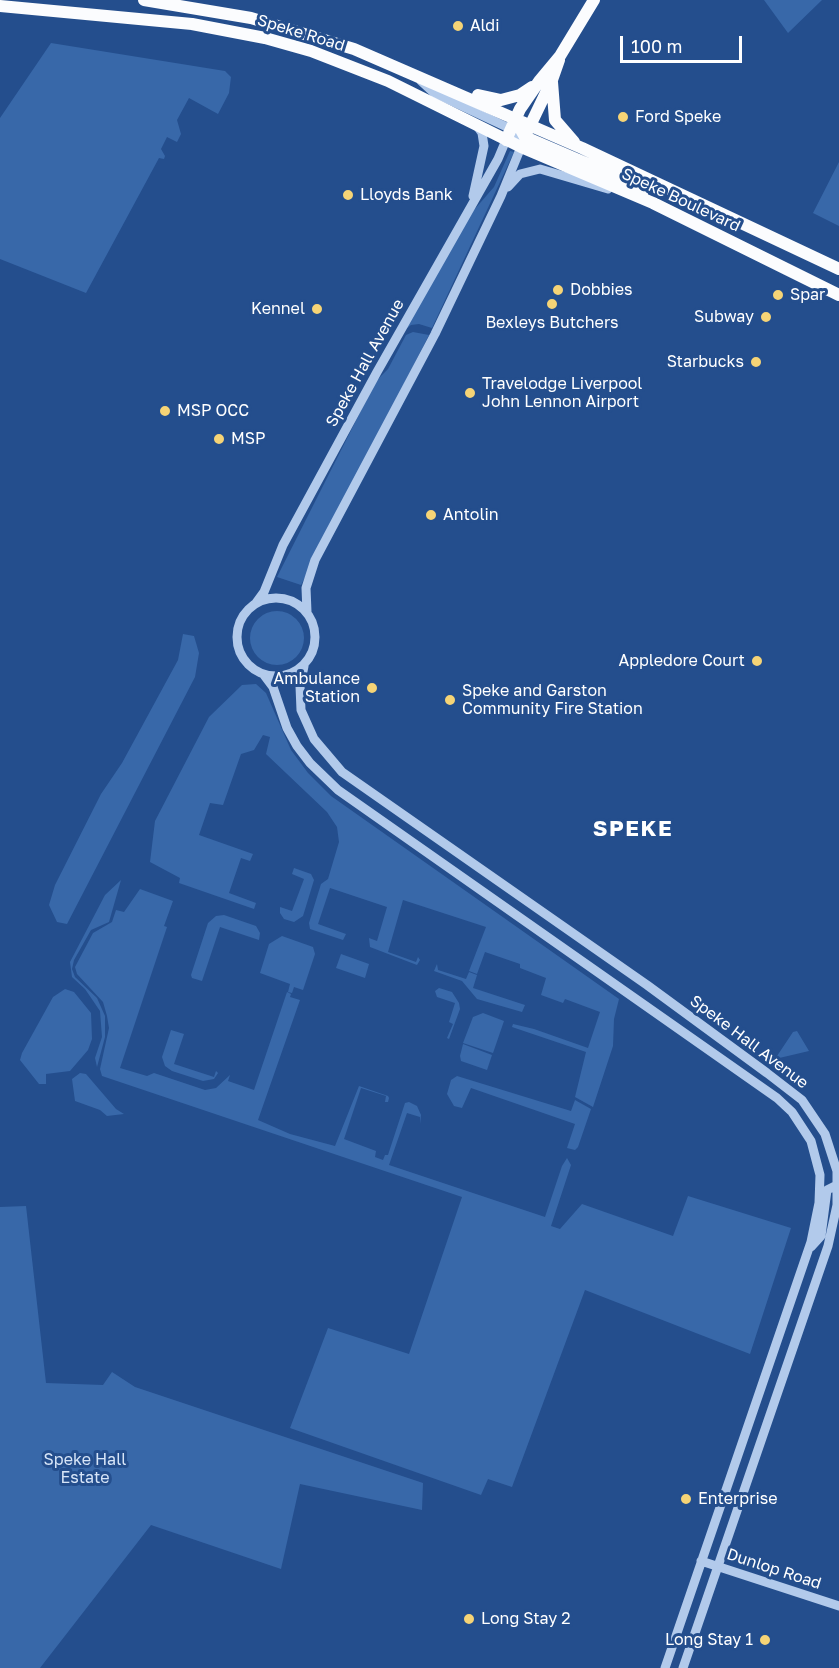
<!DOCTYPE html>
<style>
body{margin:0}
#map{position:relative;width:839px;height:1668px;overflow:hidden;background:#244e8d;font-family:"Golos Text",sans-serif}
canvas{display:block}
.scale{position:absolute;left:620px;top:36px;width:122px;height:27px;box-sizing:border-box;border:3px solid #fff;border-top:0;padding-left:8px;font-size:18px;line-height:21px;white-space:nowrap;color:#fff;-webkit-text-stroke:4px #244e8d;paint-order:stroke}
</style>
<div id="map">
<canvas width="839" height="1668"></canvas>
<div class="scale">100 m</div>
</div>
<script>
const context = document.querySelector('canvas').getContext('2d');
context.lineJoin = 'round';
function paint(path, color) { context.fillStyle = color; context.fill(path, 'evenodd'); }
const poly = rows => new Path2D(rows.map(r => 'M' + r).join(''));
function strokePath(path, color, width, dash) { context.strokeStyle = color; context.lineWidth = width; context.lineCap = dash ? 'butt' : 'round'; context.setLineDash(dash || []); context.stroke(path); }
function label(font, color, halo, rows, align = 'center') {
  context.font = font + ' "Golos Text",sans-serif'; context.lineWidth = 6; context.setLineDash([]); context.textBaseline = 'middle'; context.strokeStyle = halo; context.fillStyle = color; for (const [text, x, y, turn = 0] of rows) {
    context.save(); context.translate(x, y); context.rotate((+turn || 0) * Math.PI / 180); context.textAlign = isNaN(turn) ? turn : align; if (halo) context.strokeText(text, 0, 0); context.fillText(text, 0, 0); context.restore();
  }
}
const green = poly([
 [764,0,822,0,788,33],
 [51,43,225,71,231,77,229,93,218,114,189,98,177,120,181,134,177,142,167,137,161,149,165,156,164,159,159,158,86,293,0,259,0,118],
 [510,151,514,152,432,328,419,324,411,325,406,329,460,226,494,187],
 [839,162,839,226,813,213],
 [413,332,429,335,301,585,277,577,376,381,388,369,406,335],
 '250 638a27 27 0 1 1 54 0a27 27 0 1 1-54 0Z',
 [183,634,194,636,199,653,195,677,67,924,57,922,49,905,55,885,101,794,122,763,178,660],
 [256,684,266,693,291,750,308,773,331,796,619,999,614,1019,613,1046,593,1107,575,1097,586,1052,512,1027,513,1024,534,1029,588,1048,600,1012,565,999,563,1003,541,995,546,978,520,968,520,964,485,952,477,974,469,971,486,927,403,900,388,952,416,962,418,957,420,960,417,965,370,947,369,938,377,941,387,907,330,888,318,924,346,934,343,940,310,929,309,923,321,884,328,879,339,842,337,827,327,812,266,754,270,737,263,735,254,750,241,754,223,805,210,803,199,835,253,854,250,861,241,858,229,893,256,903,254,909,179,883,180,878,150,862,155,821,209,717,242,685],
 [294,868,311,874,314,880,303,916,294,922,284,919,280,913,280,907,292,911,304,879,292,874],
 [121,880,109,922,91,930,74,960,72,969,75,977,97,998,105,1016,105,1037,97,1067,95,1058,102,1037,100,1011,85,989,72,977,70,962,105,895],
 [140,889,173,901,164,926,167,927,120,1068,147,1076,154,1073,205,1090,216,1088,230,1075,228,1081,254,1090,287,992,291,994,290,997,300,1000,258,1120,290,1134,335,1146,359,1086,388,1096,389,1098,388,1102,385,1102,386,1096,361,1088,344,1139,376,1151,375,1157,383,1160,385,1155,388,1155,405,1103,409,1102,417,1106,421,1115,420,1124,420,1117,407,1113,389,1165,545,1217,562,1166,567,1158,571,1165,551,1226,560,1229,582,1204,673,1236,688,1196,791,1228,750,1354,585,1290,512,1487,488,1479,481,1495,290,1428,328,1328,409,1354,462,1197,102,1076,100,1069,109,1028,107,1016,103,1002,77,974,75,967,93,933,112,922,116,910,124,912],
 [224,915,256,926,260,933,259,940,220,927,202,981,192,978,191,975,208,923,216,916],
 [282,936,313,947,315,954,303,990,294,987,292,993,288,992,290,984,260,973,269,944],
 [341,954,369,964,365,978,336,968],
 [437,964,438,970,466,979,469,972,477,975,473,988,525,1005,522,1012,477,999,462,981,434,971],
 [439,988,452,992,459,1003,460,1009,449,1039,447,1038,453,1024,449,1022,455,1003,437,997,435,991],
 [65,989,74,992,91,1013,92,1039,88,1050,70,1071,46,1074,46,1084,39,1084,20,1060,22,1053,53,997],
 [483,1013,504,1021,493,1053,463,1043,473,1017],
 [171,1030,184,1034,174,1064,214,1077,216,1071,218,1073,214,1079,203,1081,172,1071,165,1066,162,1057],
 [797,1031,809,1051,775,1059,793,1032],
 [463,1044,492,1055,487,1070,461,1061,460,1056],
 [80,1073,86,1074,116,1109,124,1114,107,1116,100,1110,75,1101,72,1079],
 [457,1076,571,1111,575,1100,591,1109,578,1147,575,1150,567,1148,575,1124,471,1088,462,1108,454,1106,447,1094,451,1080],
 [26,1206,46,1383,103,1385,112,1372,135,1387,423,1483,422,1510,300,1484,281,1569,151,1525,40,1668,0,1668,0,1207]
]);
const tertiary = poly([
 [508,187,520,174,540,169,608,189],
 [473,196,484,146,482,133,477,126],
 '237 637a39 39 0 1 1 78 0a39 39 0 1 1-78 0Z',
 [256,603,264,592,283,545,377,372,498,159,506,140],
 [307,612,306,588,315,560,435,334,501,196,521,147,511,129,434,93,421,81],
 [304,666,300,686,301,710,314,739,342,772,647,985,767,1073,802,1100,825,1134,837,1171,837,1205,828,1246,683,1668],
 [264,675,273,687,287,728,297,746,310,763,338,790,777,1098,792,1112,811,1141,820,1175,819,1203,811,1242,665,1668],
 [811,1247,821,1236,827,1190,837,1185],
 [701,1561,839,1606]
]);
const trunk = poly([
 [144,0,251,18,354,49,582,148,839,269],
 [0,6,192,24,265,38,311,51,388,81,521,147,653,203,839,295],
 [552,82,555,120,574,142],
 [478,95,501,100,520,95,532,87],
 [515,119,525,137,625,180,642,194],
 [527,132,552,80,559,60],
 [506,140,520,109,540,80,560,56,594,0]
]);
const markers = [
 [458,26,6,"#f6d476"],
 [623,117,6,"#f6d476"],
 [348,195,6,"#f6d476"],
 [558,290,6,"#f6d476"],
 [778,295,6,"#f6d476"],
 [552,304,6,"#f6d476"],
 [317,309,6,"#f6d476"],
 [766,317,6,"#f6d476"],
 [756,362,6,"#f6d476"],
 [470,393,6,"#f6d476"],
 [165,411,6,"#f6d476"],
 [219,439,6,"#f6d476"],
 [431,515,6,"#f6d476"],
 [757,661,6,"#f6d476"],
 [372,688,6,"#f6d476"],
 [450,700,6,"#f6d476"],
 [686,1499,6,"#f6d476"],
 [469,1619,6,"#f6d476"],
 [765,1640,6,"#f6d476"]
];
const poiNames = [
 ["Aldi",470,26],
 ["Ford Speke",635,117],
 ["Lloyds Bank",360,195],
 ["Dobbies",570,290],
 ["Spar",790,295],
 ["Kennel",305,309,"right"],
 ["Subway",754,317,"right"],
 ["Bexleys Butchers",552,323,"center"],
 ["Starbucks",744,362,"right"],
 ["Travelodge Liverpool",482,384],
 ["John Lennon Airport",482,402],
 ["MSP OCC",177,411],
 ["MSP",231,439],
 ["Antolin",443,515],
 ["Appledore Court",745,661,"right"],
 ["Ambulance",360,679,"right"],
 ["Station",360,697,"right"],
 ["Speke and Garston",462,691],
 ["Community Fire Station",462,709],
 ["Enterprise",698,1499],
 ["Long Stay 2",481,1619],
 ["Long Stay 1",753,1640,"right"]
];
const streetNames = [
 ["Speke Road",301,33,17],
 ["Speke Boulevard",681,200,25],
 ["Speke Hall Avenue",365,363,-61],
 ["Speke Hall Avenue",749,1042,37],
 ["Dunlop Road",774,1569,18]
];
const parkNames = [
 ["Speke Hall",85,1460],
 ["Estate",85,1478]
];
const districtNames = [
 ["SPEKE",633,829]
];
paint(green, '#3868a9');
strokePath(tertiary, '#b2caeb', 9);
strokePath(trunk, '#fbfcfe', 12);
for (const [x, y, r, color] of markers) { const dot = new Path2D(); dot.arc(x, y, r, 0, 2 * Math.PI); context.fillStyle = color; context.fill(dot); strokePath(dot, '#244e8d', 2); }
label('16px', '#fff', '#244e8d', poiNames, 'left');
label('16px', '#fff', '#244e8d', streetNames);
label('16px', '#d7e5f8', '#244e8d', parkNames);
context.letterSpacing = '1.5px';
label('bold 22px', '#fff', '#244e8d', districtNames);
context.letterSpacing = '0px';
</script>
